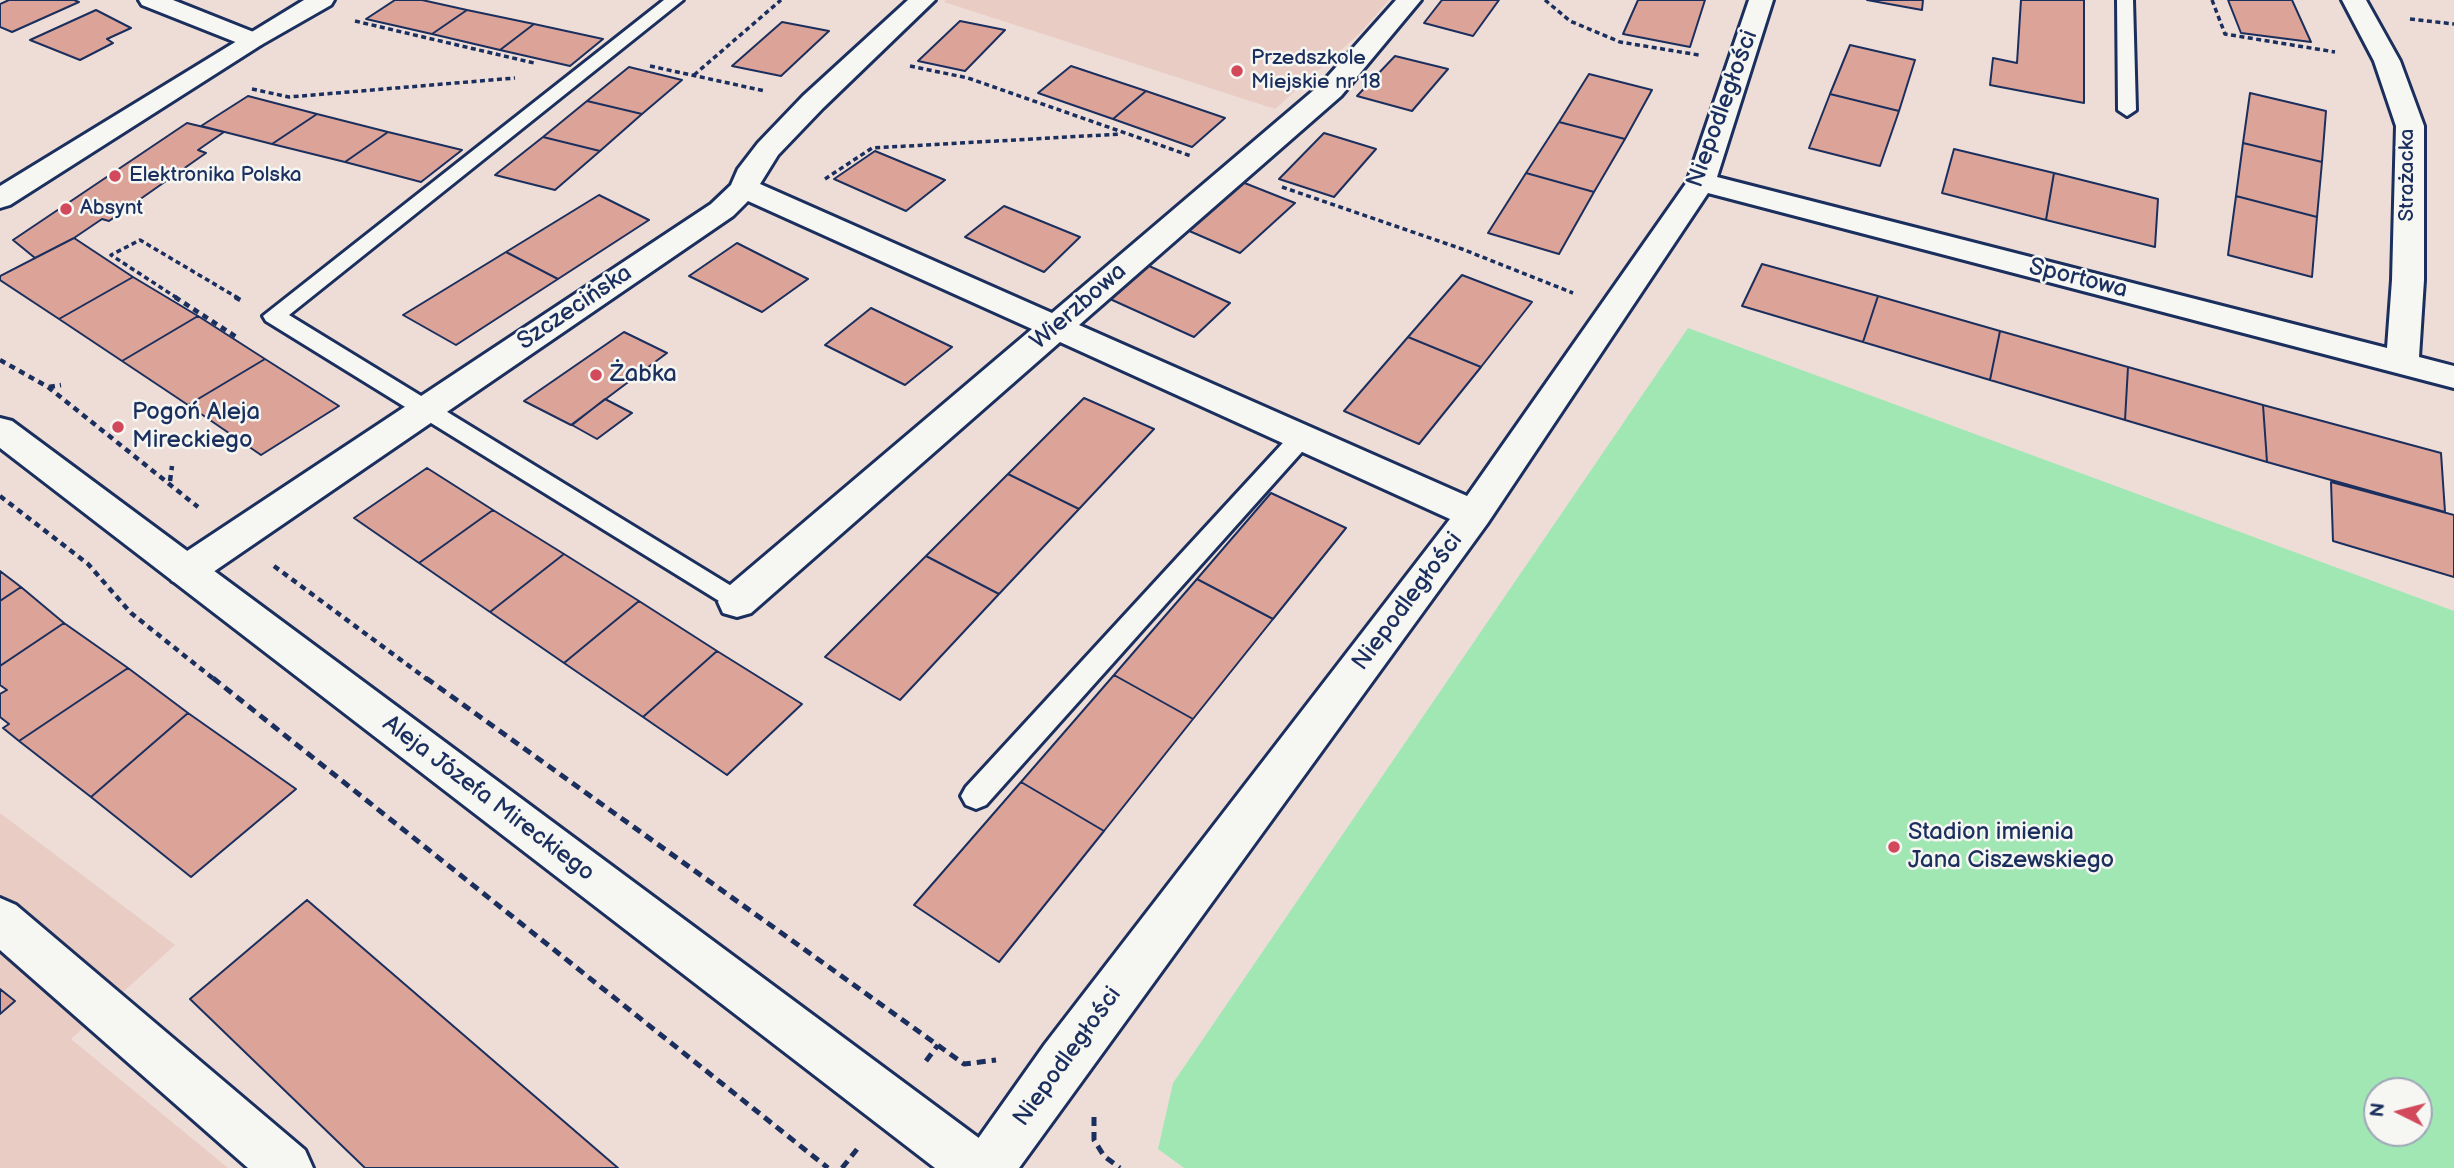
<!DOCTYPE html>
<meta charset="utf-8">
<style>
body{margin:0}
#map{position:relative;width:2454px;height:1168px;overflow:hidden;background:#eeddd7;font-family:"Balsamiq Sans",sans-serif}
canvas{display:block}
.north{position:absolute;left:2363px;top:1077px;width:70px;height:70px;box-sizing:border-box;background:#f6f6f2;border:2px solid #9ea6b7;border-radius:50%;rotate:276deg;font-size:19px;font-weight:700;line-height:28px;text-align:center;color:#1b2f5e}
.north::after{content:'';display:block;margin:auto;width:24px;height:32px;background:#d1495b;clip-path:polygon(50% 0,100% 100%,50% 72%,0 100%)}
</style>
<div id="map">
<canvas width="2454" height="1168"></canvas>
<div class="north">N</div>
</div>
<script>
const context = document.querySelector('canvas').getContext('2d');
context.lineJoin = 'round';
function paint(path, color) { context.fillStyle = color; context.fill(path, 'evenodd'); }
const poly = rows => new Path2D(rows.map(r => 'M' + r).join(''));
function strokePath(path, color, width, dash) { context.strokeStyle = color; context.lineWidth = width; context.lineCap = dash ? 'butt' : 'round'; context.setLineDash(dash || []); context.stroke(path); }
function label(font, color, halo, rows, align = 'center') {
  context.font = font + ' "Balsamiq Sans",sans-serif'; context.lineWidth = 5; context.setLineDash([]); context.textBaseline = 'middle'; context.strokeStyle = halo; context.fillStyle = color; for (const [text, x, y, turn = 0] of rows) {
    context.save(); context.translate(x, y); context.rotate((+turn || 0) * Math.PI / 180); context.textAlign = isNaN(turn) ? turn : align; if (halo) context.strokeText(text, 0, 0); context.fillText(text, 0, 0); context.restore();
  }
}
const built = poly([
 [946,0,1389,0,1360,33,1275,109,944,2],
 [0,813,175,945,71,1039,228,1168,0,1168]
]);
const green = poly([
 [1688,328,2454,611,2454,1168,1184,1168,1158,1149,1173,1083],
 [2377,1091,2419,1091,2419,1133,2377,1133]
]);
const building = poly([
 [9,0,74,0,79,2,12,32,0,27,0,4,9,0],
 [395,0,422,0,467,10,432,34,366,19,395,0],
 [1442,0,1499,0,1473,36,1424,23,1442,0],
 [1638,0,1705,0,1690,47,1623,34,1638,0],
 [1867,0,1923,0,1922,10,1867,0],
 [2021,0,2084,0,2084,103,1990,85,1993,58,2017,63,2021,0],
 [2228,0,2292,0,2311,42,2241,33,2228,0],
 [96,10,131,28,107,39,113,43,80,60,30,40,96,10],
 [467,10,534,24,500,50,432,34,467,10],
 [960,21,1005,30,965,71,918,61,960,21],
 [782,22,829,31,781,76,732,66,782,22],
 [534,24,603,39,570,66,500,50,534,24],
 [1850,45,1915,60,1899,111,1830,94,1850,45],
 [1395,56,1448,69,1412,111,1357,96,1395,56],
 [1071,66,1146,91,1113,119,1038,93,1071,66],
 [629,67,682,80,642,114,587,101,629,67],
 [1589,74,1652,90,1625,139,1559,122,1589,74],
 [1146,91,1225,118,1192,147,1113,119,1146,91],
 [2250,93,2326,111,2322,162,2243,143,2250,93],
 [1830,94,1899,111,1880,166,1809,148,1830,94],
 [248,96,317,114,272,144,201,126,248,96],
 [587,101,642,114,600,151,543,137,587,101],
 [317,114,388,132,345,162,272,144,317,114],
 [1559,122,1625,139,1594,192,1526,173,1559,122],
 [187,123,224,132,198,150,206,153,109,221,102,219,74,238,35,258,13,240,187,123],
 [388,132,462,150,421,182,345,162,388,132],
 [1324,133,1376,149,1334,197,1279,179,1324,133],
 [543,137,600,151,555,190,495,175,543,137],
 [2243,143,2322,162,2317,217,2236,196,2243,143],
 [1954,149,2054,173,2046,220,1942,193,1954,149],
 [875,151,945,180,906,211,834,179,875,151],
 [1526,173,1594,192,1559,254,1488,233,1526,173],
 [2054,173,2158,199,2155,247,2046,220,2054,173],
 [1242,182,1295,203,1240,253,1187,230,1242,182],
 [599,195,649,220,558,279,506,252,599,195],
 [2236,196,2317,217,2312,277,2228,255,2236,196],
 [1004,206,1080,237,1044,272,965,237,1004,206],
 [74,238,133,277,59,319,0,280,0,276,74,238],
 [737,243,808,279,762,312,689,276,737,243],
 [506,252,558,279,456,345,403,315,506,252],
 [1762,264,1878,296,1863,342,1742,306,1762,264],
 [1147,265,1230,303,1194,337,1110,299,1147,265],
 [1462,275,1532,302,1481,367,1408,337,1462,275],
 [133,277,198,316,122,361,59,319,133,277],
 [1878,296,2000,331,1990,380,1863,342,1878,296],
 [871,308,952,347,905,385,825,345,871,308],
 [198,316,265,359,188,405,122,361,198,316],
 [2000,331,2128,367,2125,420,1990,380,2000,331],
 [624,332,667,353,571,425,524,401,624,332],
 [1408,337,1481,367,1419,444,1344,411,1408,337],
 [265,359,339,406,261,455,188,405,265,359],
 [2128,367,2263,405,2267,462,2125,420,2128,367],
 [1084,398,1154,429,1079,509,1008,474,1084,398],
 [605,399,632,413,597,439,572,425,605,399],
 [2263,405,2441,453,2445,512,2267,462,2263,405],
 [427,468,493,510,419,563,354,518,427,468],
 [1008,474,1079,509,999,594,926,556,1008,474],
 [2331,482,2454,515,2454,577,2333,541,2331,482],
 [1271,493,1346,528,1273,619,1197,579,1271,493],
 [493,510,564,554,490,612,419,563,493,510],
 [564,554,639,601,564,663,490,612,564,554],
 [926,556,999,594,900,700,825,657,926,556],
 [0,571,21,587,0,601,0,571],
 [1197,579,1273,619,1193,719,1114,675,1197,579],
 [21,587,64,623,0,666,0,601,21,587],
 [639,601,717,651,643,717,564,663,639,601],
 [64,623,128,668,19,741,3,728,9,724,0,717,0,694,7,690,0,685,0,666,64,623],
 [717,651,802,704,727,775,643,717,717,651],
 [128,668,188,713,91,797,19,741,128,668],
 [1114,675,1193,719,1104,831,1021,782,1114,675],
 [188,713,296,789,191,877,91,797,188,713],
 [1021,782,1104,831,999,962,914,905,1021,782],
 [307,900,618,1168,365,1168,190,999,307,900],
 [0,989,15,1001,0,1014,0,989]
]);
const pathFar2 = poly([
 [1545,0,1570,21,1620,42,1699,55],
 [2212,0,2225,34,2335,52],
 [2410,19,2454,24],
 [355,21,534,63],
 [650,66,765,91],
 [910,66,968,78,1191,156],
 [694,75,781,0],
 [252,89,289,97,515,78],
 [825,179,872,148,1121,134],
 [1282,187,1462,249,1573,293],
 [177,298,111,255,140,240,238,298]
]);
const pathFar1 = poly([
 [175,297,238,338],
 [235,297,242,301],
 [0,360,48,387,198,507],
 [49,387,61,385],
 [170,481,172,466],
 [0,496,88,564,131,613,215,680],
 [274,566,428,680]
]);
const path = poly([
 [213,678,828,1168],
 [426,678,964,1064,996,1060],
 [926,1061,938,1045],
 [1094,1117,1094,1140,1104,1156,1120,1168],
 [842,1168,858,1148]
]);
const lane = poly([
 [664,0,683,0,289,315,746,595,750,602,746,609,737,612,266,321,263,316,664,0],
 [2117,0,2133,0,2136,110,2127,116,2118,110,2117,0],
 [1301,430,1309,432,1313,438,1309,444,986,805,976,809,966,805,961,796,966,787,1293,432,1301,430]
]);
const street = poly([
 [139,0,173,0,261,35,265,40,261,45,243,45,142,5,139,0],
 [908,0,935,0,823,108,778,155,760,184,1052,313,1321,84,1396,0,1421,0,1341,96,1079,325,1467,496,1687,182,1749,0,1773,0,1717,177,2387,348,2392,280,2396,126,2374,61,2342,0,2366,0,2400,61,2424,126,2424,280,2419,357,2454,366,2454,388,1708,193,1487,524,1019,1168,962,1168,970,1150,1045,1044,1450,519,1060,342,751,613,737,617,723,613,718,602,723,591,1032,329,748,201,733,216,200,581,186,586,172,581,167,571,172,561,711,204,731,185,738,169,758,143,803,96,908,0],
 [0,898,16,905,305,1150,313,1168,248,1168,0,950,0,898]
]);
const secondary = poly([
 [304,0,334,0,331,5,261,45,10,205,0,208,0,186,304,0],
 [0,418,12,421,995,1150,1003,1168,935,1168,0,448,0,418]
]);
const markers = [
 [1237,71,7,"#d1495b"],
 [115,176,7,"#d1495b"],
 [66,209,7,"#d1495b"],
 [596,375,7,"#d1495b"],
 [118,427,7,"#d1495b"],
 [1894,847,7,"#d1495b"]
];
const farPoinames = [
 ["Przedszkole",1251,59],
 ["Miejskie nr 18",1251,83],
 ["Elektronika Polska",129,176],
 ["Absynt",80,209]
];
const farStreetnames = [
 ["Strażacka",2408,175,-90]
];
const streetNames = [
 ["Niepodległości",1723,109,-70],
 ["Sportowa",2078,279,14],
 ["Wierzbowa",1079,307,-41],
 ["Szczecińska",575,308,-34],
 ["Niepodległości",1408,602,-53],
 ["Aleja Józefa Mireckiego",488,799,37],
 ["Niepodległości",1068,1057,-54]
];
const poiNames = [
 ["Żabka",610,375],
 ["Pogoń Aleja",132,413],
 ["Mireckiego",132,441],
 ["Stadion imienia",1908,833],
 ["Jana Ciszewskiego",1908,861]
];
paint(built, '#e9ccc4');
paint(green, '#a1e7b4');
paint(building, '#dca398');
strokePath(building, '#1b2f5e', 2);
strokePath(lane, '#1b2f5e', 6);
strokePath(street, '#1b2f5e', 6);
strokePath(secondary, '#1b2f5e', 6);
strokePath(pathFar2, '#1b2f5e', 3.5, [5, 3.5]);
strokePath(pathFar1, '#1b2f5e', 4.5, [6, 5]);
strokePath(path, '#1b2f5e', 5, [9, 6]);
paint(lane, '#f6f6f2');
paint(street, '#f6f6f2');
paint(secondary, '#f6f6f2');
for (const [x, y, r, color] of markers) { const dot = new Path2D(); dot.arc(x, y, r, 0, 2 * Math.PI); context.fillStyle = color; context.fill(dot); strokePath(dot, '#f6f6f2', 2.5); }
label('21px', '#1b2f5e', '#f6f6f2', farPoinames, 'left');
label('21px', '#1b2f5e', '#f6f6f2', farStreetnames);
label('24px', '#1b2f5e', '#f6f6f2', streetNames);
label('24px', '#1b2f5e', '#f6f6f2', poiNames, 'left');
</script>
